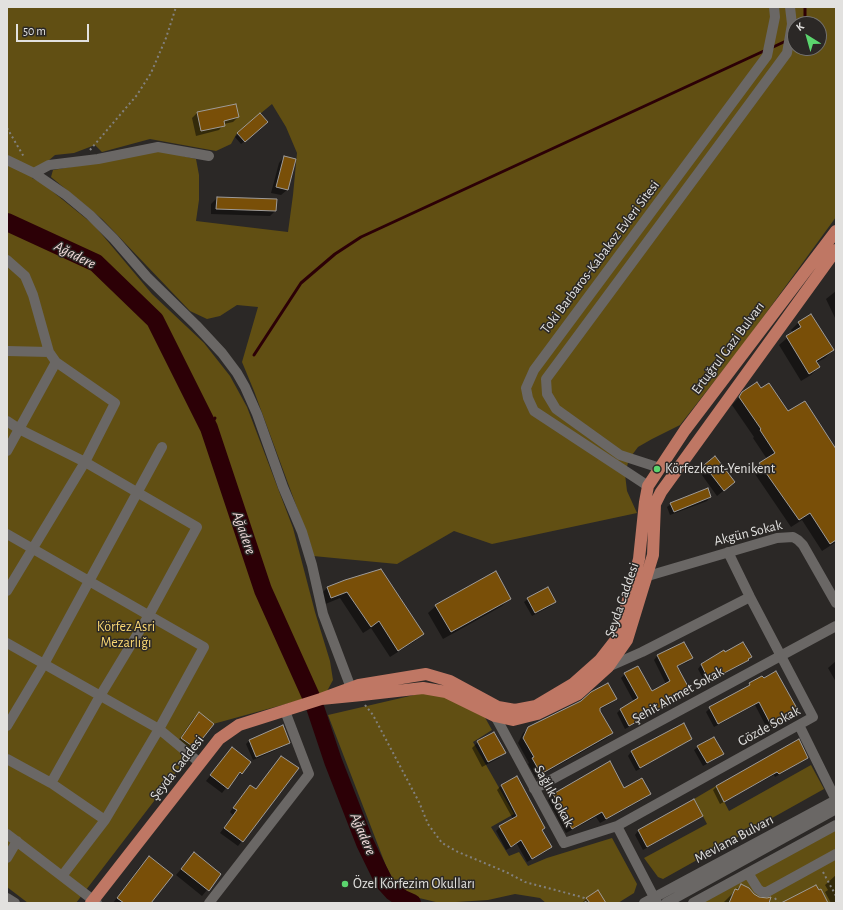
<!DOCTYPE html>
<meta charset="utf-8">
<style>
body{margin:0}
#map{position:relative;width:843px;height:910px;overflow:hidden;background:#2b2826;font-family:"Alegreya Sans",sans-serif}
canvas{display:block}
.frame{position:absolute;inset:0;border:8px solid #e2e1df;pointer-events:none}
.north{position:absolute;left:787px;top:16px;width:40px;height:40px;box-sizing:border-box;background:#2b2826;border:1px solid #747270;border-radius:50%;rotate:323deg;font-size:11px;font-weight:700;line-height:16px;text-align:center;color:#e2e1df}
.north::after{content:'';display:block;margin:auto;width:14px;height:18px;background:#5bd56e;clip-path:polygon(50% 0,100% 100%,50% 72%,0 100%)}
.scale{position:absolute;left:16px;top:24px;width:73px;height:18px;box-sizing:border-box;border:2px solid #e2e1df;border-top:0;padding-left:5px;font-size:12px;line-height:14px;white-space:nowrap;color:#e2e1df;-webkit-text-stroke:3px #2b2826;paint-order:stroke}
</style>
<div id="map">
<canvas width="843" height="910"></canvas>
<div class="frame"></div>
<div class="north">K</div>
<div class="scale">50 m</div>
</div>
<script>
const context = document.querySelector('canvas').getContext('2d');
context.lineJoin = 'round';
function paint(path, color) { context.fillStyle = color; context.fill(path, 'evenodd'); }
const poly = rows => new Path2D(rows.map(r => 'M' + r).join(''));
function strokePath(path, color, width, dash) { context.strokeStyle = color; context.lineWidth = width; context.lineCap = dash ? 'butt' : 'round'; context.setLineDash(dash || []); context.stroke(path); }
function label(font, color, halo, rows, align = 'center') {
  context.font = font + ' "Alegreya Sans",sans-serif'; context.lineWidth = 3; context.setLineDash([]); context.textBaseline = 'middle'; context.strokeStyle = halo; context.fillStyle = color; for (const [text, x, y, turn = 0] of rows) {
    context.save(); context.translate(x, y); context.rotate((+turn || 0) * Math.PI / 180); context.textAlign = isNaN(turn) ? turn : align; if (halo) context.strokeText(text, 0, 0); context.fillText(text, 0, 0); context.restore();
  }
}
const green = poly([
 [7,7,836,7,836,217,742,346,680,425,652,439,638,447,629,459,625,474,627,491,637,513,492,544,454,531,397,564,313,556,303,524,254,391,242,362,258,307,237,305,220,316,207,319,190,311,102,219,51,177,53,170,161,151,196,159,199,175,199,200,196,221,288,232,293,195,297,153,286,127,272,104,237,133,231,144,216,151,150,139,102,152,95,145,74,153,55,155,34,173,32,178,42,183,94,225,152,294,204,343,230,376,247,407,293,528,315,612,330,661,333,680,326,693,213,724,76,903,28,903,7,887],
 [795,24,819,24,819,48,795,48],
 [427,692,442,695,483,714,492,730,473,742,514,814,491,827,509,856,519,852,528,866,547,858,612,838,637,884,634,893,618,903,546,903,540,898,515,894,488,900,440,903,415,897,397,886,386,866,328,715],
 [811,765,824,789,663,879,658,877,644,858,707,824,694,799,716,786,729,811],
 [836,825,836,903,693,903]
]);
const shadow = poly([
 [235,105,238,117,233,122,224,124,219,130,196,136,192,118,197,113],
 [263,125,241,144,235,137,238,134],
 [284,157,294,160,287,190,281,195,271,193,279,163],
 [217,198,275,211,270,216,211,214,211,204],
 [836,291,836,320,826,299],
 [799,322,833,350,825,358,816,363,819,367,811,375,801,381,779,345,793,333,791,330],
 [743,393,788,413,836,451,836,542,822,551,802,520,791,527,753,471,767,459,753,438,754,437,732,405],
 [704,465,734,482,717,496,699,471],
 [710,497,707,501,670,515,667,507,671,504],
 [346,581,422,634,415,641,390,657,371,628,363,633,340,598,323,605,320,595,327,588],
 [510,598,502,606,443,639,428,613,436,606],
 [528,599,554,602,551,606,532,616,524,602],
 [684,643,692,658,688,662,676,667,689,692,686,695,625,729,617,713,620,710,634,702,621,678,625,674,652,692,666,684,654,660,657,656],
 [724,652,724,653,751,657,744,663,706,684,698,669,701,665],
 [836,661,836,682,828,668],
 [750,684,798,712,794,716,768,730,755,705,714,727,706,712,710,708,747,688],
 [615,699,611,703,599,710,612,733,607,738,536,778,528,764,529,763,518,743,523,733,529,728],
 [199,713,195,747,189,753,176,744,193,719],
 [683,724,691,739,687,742,636,771,628,756,631,752],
 [282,726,289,742,285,746,253,760,246,744,249,741],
 [494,733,505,752,499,758,482,767,472,748,478,742],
 [798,740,807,758,803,761,775,777,774,775,720,804,713,790,716,787],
 [698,747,722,754,719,757,703,766,694,750],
 [232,748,241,773,236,778,235,777,222,793,206,781],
 [281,757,298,769,238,846,220,833,233,815,230,812,246,790,256,790],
 [516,778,541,830,551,847,547,851,527,862,517,844,506,850,496,831,500,827,513,819,497,790,501,786],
 [624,789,650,794,644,799,600,823,596,817,566,833,548,800,553,795],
 [694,801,702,815,698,819,643,850,635,835,638,831],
 [194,854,220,874,202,896,176,875],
 [149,858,150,903,113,903,141,865],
 [836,875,836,903,831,903,825,892,828,890,825,885],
 [741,885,753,895,768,903,723,903],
 [587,898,604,903,584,903,583,902]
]);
const stream = poly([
 [805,24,805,7],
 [771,48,786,41],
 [254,355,301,283,335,254,361,237,766,50],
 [209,428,215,418]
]);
const river = poly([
 [7,222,96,263,155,320,209,428,263,590,313,701,333,761,365,843,384,882,393,892,403,899,412,903]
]);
const building = poly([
 [236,104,239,117,224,121,225,126,201,131,197,112,236,104],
 [260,113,268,122,245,142,237,133,260,113],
 [284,156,296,159,288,190,276,187,284,156],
 [217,197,277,199,276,211,216,209,217,197],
 [811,314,834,350,816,361,820,367,809,374,786,336,801,327,798,322,811,314],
 [757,382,761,388,769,383,788,411,805,401,836,449,836,540,830,544,810,513,799,520,759,463,775,453,760,430,761,429,739,397,742,392,757,382],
 [715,456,735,482,724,491,704,465,715,456],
 [708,488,711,497,674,512,670,503,708,488],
 [381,569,424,634,398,651,379,621,371,627,347,592,331,598,327,587,345,580,381,569],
 [496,571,511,599,451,632,435,605,496,571],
 [548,587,556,602,535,613,527,598,548,587],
 [684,642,693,658,677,666,691,692,629,726,620,709,638,698,624,673,638,666,652,691,670,681,657,655,684,642],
 [743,642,752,657,748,659,749,660,709,681,701,664,724,650,725,652,743,642],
 [776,671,799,712,772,727,759,702,718,724,709,707,750,685,749,683,762,676,764,678,776,671],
 [608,683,617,699,600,708,600,711,613,733,541,774,532,758,534,757,523,738,528,727,581,701,591,692,608,683],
 [199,712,214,724,195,748,181,738,199,712],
 [684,723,692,739,640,768,631,751,684,723],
 [283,725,290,743,256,757,249,740,283,725],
 [494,732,506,753,488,762,477,741,494,732],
 [714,737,724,754,707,763,697,746,714,737],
 [799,739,808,758,779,774,777,772,724,802,716,786,799,739],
 [232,747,251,762,242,774,240,772,228,789,210,775,232,747],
 [281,756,299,768,243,842,224,828,237,810,233,808,250,785,256,789,281,756],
 [610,761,624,788,642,778,651,794,606,819,602,812,572,829,553,794,610,761],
 [517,776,545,828,542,830,552,847,532,859,521,840,511,847,499,826,517,816,501,785,517,776],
 [694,799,703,816,647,847,638,830,694,799],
 [194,852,221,874,209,891,181,869,194,852],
 [149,856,173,875,151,903,124,903,117,898,149,856],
 [741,884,749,888,754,894,759,897,767,898,771,897,769,903,729,903,735,889,738,890,741,884],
 [816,885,819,890,821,889,828,903,781,903,816,885],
 [598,890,606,903,590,903,586,898,598,890]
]);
const path = poly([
 [7,128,24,157],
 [90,150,137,95,151,73,166,38,176,7],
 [365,705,373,715,419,802,428,824,442,843,458,852,506,872,525,882,578,896,584,898,586,903],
 [823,872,836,896],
 [775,898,778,903]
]);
const minor = poly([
 [7,160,34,173,66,195,90,215,114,239,147,277,196,325,222,353,237,373,245,387,257,414,283,487,302,532,312,565,323,614,351,688,357,692],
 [34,173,49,165,98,159,158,147,209,156],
 [7,260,25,276,33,295,49,352,56,362,7,451],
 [7,351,49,352],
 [7,421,19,429,85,462,197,527,149,615,100,696,51,783],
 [660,468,620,455,556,409,547,394,546,379,787,53,792,24,790,7],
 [648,486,534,411,528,398,526,388,534,370,767,56,775,17,774,7],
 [7,534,204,647,159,729,105,820],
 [641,578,777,538,793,537,798,540,803,545,836,603],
 [7,591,85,462,115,403,56,362],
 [7,643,159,729,200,763],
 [606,666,608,667,642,652,750,597],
 [493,712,564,843,617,826,657,903],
 [799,725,836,800],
 [7,726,44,664,162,447],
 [7,759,51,783,105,820,62,876],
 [534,789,836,626],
 [617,826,813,717,750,597,728,552],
 [7,834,97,903],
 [7,858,17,841],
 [748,873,758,889,762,892,767,892,836,854],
 [7,898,15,903],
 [209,903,309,774,285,711],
 [644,903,836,800],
 [666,903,836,809],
 [693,903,836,825]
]);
const major = poly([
 [836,231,685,430,648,486,645,502,639,559,618,637,600,660,573,684,536,706,515,710,498,707,450,681,426,674,359,685,321,699,362,695,423,688,446,692,495,716,513,720,537,714,578,694,608,667,627,640,653,555,655,504,661,492,836,250],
 [91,903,219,739,239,725,321,699]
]);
const markers = [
 [657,469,4,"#5bd56e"],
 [345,884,4,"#5bd56e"]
];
const streetNames = [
 ["Toki Barbaros-Kabakoz Evleri Sitesi",600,257,-53],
 ["Ertuğrul Gazi Bulvarı",728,348,-53],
 ["Akgün Sokak",748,533,-14],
 ["Şeyda Caddesi",622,600,-71],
 ["Şehit Ahmet Sokak",678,695,-29],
 ["Gözde Sokak",769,726,-29],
 ["Şeyda Caddesi",177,768,-52],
 ["Sağlık Sokak",554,796,61],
 ["Mevlana Bulvarı",734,839,-28]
];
const poiNames = [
 ["Körfezkent-Yenikent",665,469],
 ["Özel Körfezim Okulları",353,884]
];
const parkNames = [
 ["Körfez Asri",126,627],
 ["Mezarlığı",126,643]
];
const waterNames = [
 ["Ağadere",75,255,27],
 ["Ağadere",244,533,71],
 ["Ağadere",363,834,67]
];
paint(green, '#614f13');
paint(shadow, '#0007');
strokePath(stream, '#2c0006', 3);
strokePath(river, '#2c0006', 18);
paint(building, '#794f08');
strokePath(building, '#9e9b99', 1);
strokePath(path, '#82807e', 2, [2, 3]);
strokePath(minor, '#6a6765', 10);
strokePath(major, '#bf7764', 12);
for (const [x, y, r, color] of markers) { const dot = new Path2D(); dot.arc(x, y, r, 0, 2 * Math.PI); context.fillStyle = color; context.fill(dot); strokePath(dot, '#2b2826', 1.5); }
label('14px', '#e2e1df', '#2b2826', streetNames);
label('14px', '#e2e1df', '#2b2826', poiNames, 'left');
label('14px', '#f9d773', '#2b2826', parkNames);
label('italic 15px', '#f3dcdc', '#2b2826', waterNames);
</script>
